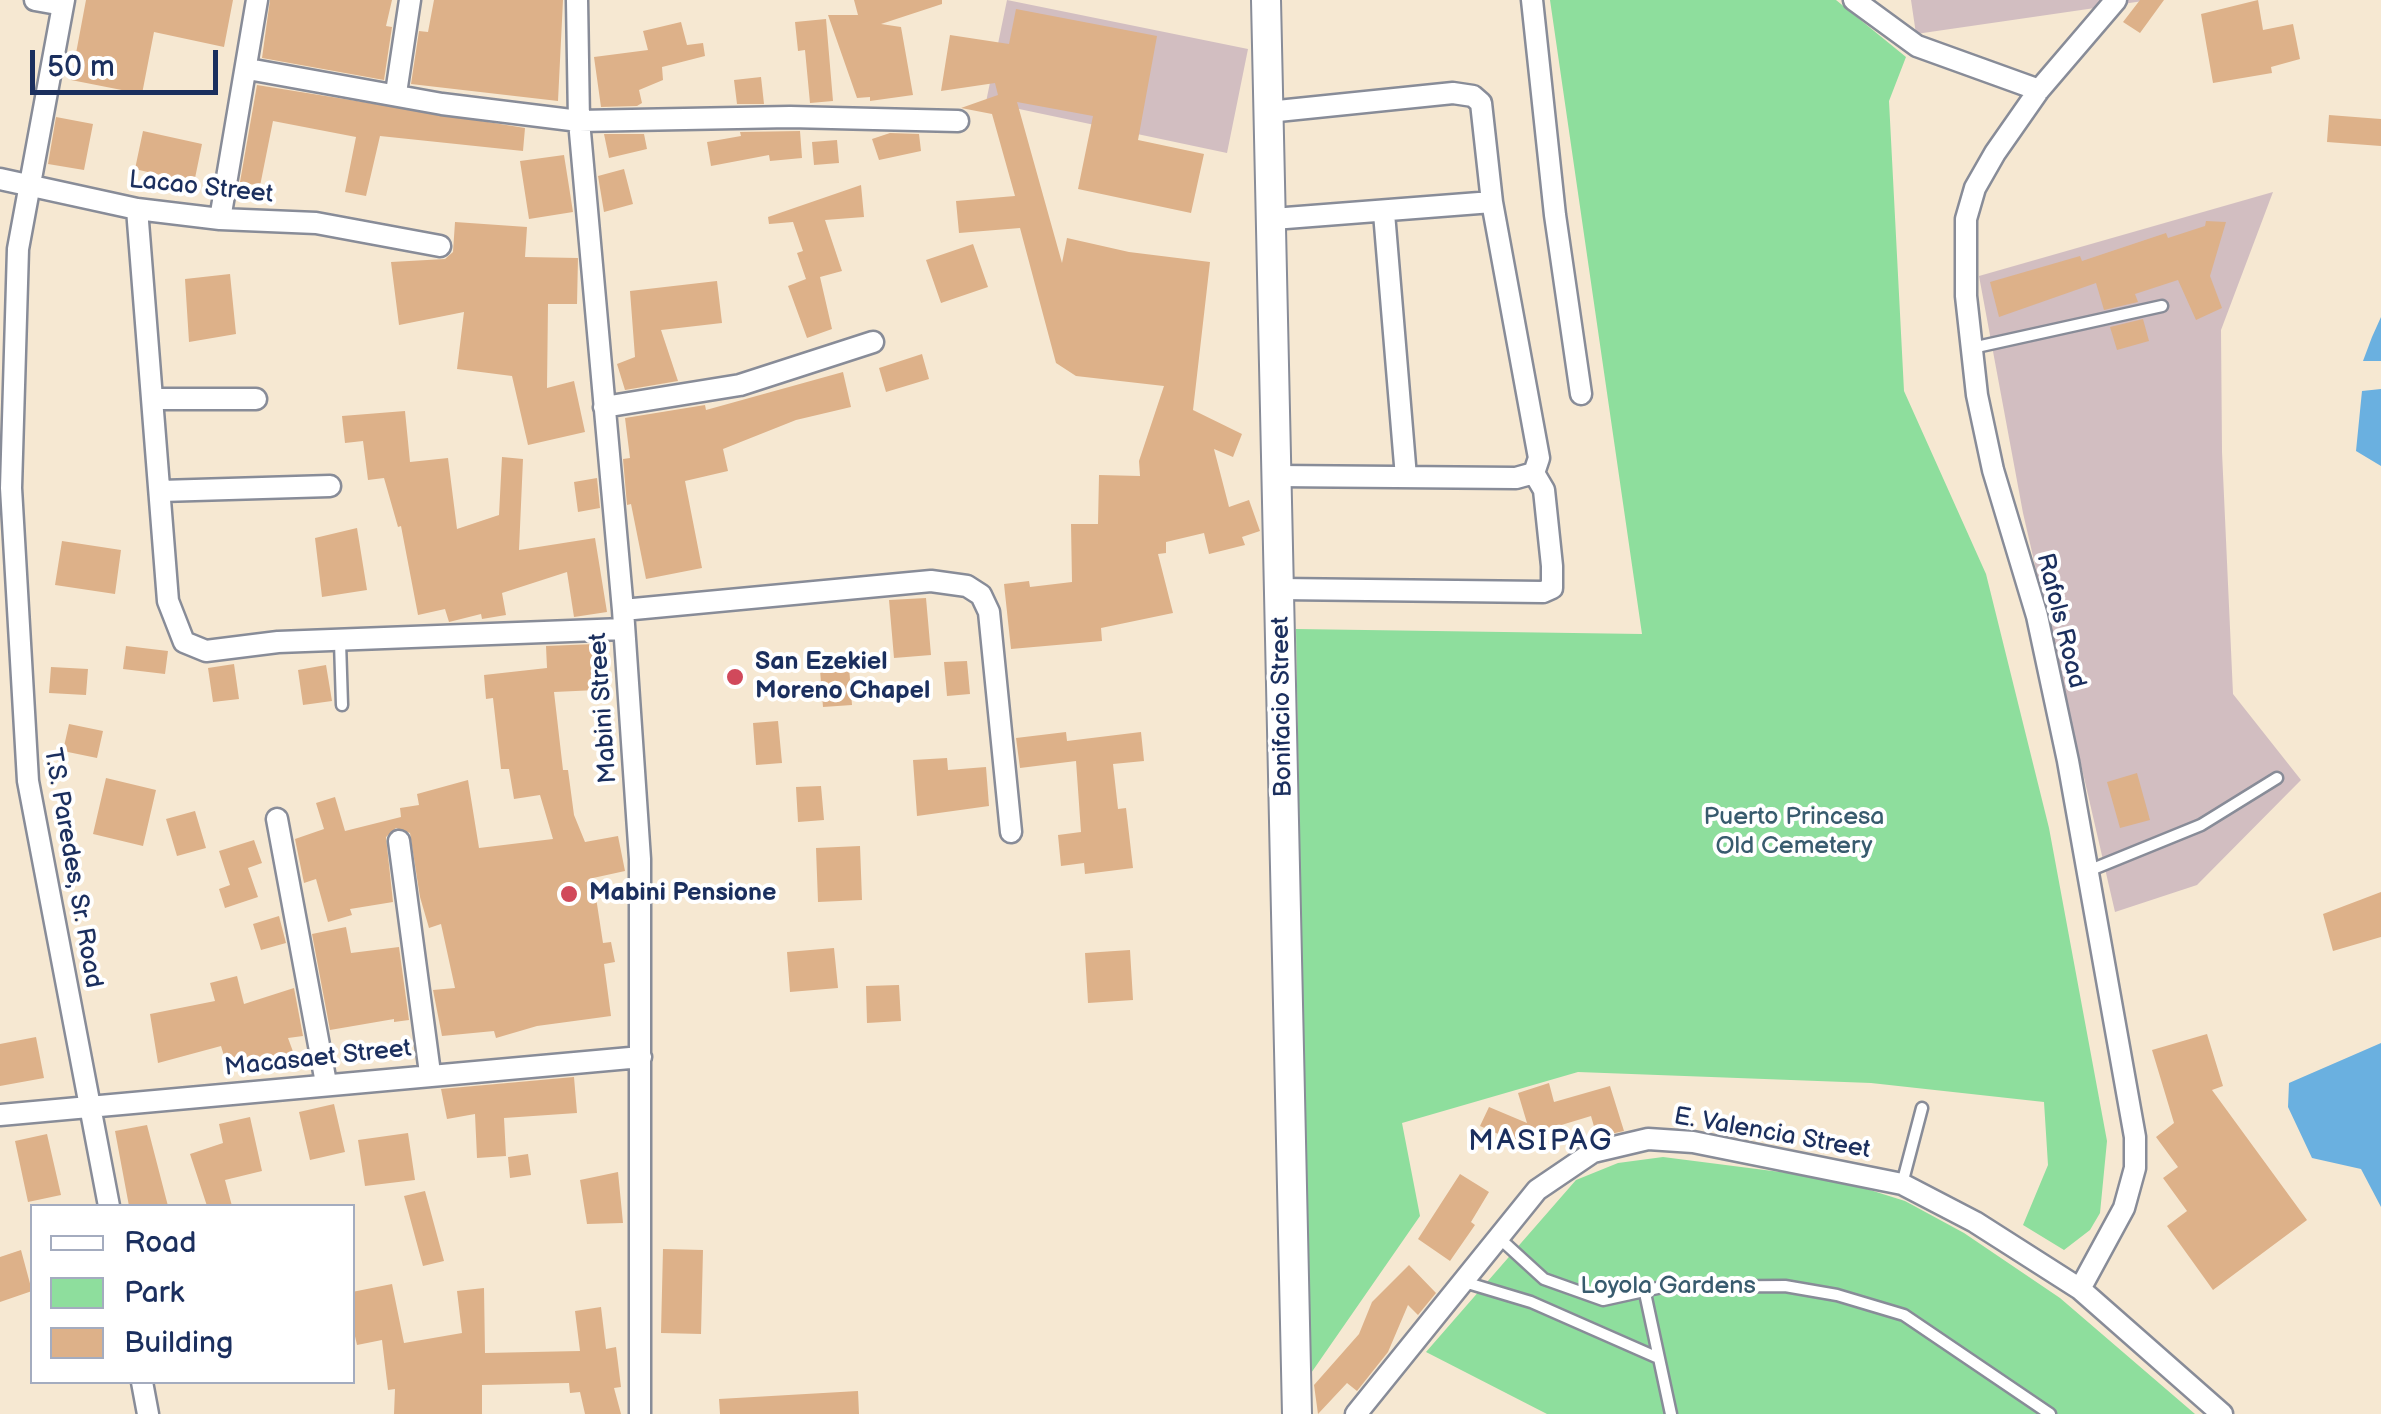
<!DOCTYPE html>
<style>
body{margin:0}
#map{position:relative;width:2381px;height:1414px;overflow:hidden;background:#f6e8d2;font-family:"Balsamiq Sans",sans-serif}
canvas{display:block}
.legend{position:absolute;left:30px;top:1204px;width:325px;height:180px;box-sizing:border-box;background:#fff;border:2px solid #a4acbf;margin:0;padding:12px 18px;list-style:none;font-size:30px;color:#1b2f5e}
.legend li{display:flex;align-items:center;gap:20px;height:50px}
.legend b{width:50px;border:2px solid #a4acbf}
.scale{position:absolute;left:30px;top:50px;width:188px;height:45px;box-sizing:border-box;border:5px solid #1b2f5e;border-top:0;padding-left:12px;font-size:30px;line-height:35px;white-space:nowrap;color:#1b2f5e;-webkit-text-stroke:8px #fff;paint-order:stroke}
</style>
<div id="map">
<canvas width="2381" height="1414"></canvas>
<ul class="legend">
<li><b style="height:12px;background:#fff"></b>Road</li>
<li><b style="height:28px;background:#8ede9d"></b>Park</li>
<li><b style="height:28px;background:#ddb189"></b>Building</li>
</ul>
<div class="scale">50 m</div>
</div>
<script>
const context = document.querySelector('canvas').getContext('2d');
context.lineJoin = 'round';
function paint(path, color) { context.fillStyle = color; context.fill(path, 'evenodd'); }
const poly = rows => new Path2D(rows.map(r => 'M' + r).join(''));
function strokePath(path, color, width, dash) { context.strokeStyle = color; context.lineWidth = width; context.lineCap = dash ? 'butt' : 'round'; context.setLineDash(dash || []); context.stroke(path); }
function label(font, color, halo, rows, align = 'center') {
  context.font = font + ' "Balsamiq Sans",sans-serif'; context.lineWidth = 8; context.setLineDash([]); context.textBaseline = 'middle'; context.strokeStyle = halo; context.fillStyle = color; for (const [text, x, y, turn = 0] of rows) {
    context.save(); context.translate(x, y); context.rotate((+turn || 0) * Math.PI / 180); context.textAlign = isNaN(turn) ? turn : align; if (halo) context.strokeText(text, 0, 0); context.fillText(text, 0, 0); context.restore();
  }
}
const industrial = poly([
 [1007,0,1248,49,1227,153,986,102],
 [1911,0,2150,0,1916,34],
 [2273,192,2221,330,2222,452,2233,694,2301,780,2197,885,2115,912,2023,513,1979,276]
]);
const green = poly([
 [1550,0,1836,0,1906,57,1889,101,1904,391,1986,574,2049,828,2107,1141,2100,1213,2090,1230,2064,1250,2023,1225,2048,1165,2044,1102,1871,1083,1578,1072,1402,1123,1420,1216,1309,1376,1296,629,1642,634],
 [1663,1157,1835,1179,1905,1201,1964,1233,2060,1298,2195,1414,1547,1414,1426,1352,1576,1180,1618,1163]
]);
const water = poly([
 [2381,317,2381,361,2363,361,2372,337],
 [2381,389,2381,466,2356,451,2362,391],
 [2381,1043,2381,1207,2361,1169,2312,1158,2288,1107,2289,1083]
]);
const building = poly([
 [86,0,233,0,224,47,154,32,142,94,71,80],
 [270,0,392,0,386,26,392,27,384,80,262,58],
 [434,0,563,0,558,101,411,84,419,31,428,32],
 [854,0,942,0,942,4,881,24,901,27,913,95,870,101,870,97,857,98,828,15,858,15],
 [2140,0,2164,0,2140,33,2123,22],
 [2258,0,2263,30,2293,24,2300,59,2271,67,2272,73,2213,83,2201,14],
 [1016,9,1157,36,1138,140,1204,154,1191,213,1078,189,1093,116,1017,102,1062,263,1067,238,1129,252,1210,262,1193,410,1242,434,1233,457,1214,449,1229,507,1249,500,1260,531,1242,537,1245,545,1209,554,1204,533,1166,542,1166,553,1158,554,1173,613,1101,628,1102,641,1011,649,1004,584,1029,581,1030,587,1072,582,1071,524,1098,524,1099,475,1140,476,1139,461,1164,386,1076,376,1056,363,1020,228,959,233,956,201,1015,196,992,114,961,108,998,95,995,83,941,91,950,35,1009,44],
 [826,19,833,101,810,103,805,50,798,51,795,22],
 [681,22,687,45,703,43,705,56,662,67,663,80,639,90,642,103,637,106,601,107,594,57,648,50,643,31],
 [761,77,764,104,737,104,734,80],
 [257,85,525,128,523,151,380,136,366,196,345,192,356,137,273,121,260,186,240,182],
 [2329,115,2381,119,2381,146,2327,142],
 [56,117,93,124,84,170,48,164],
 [143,131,202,144,194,183,135,169],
 [800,131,802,158,770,161,769,155,711,166,707,142,741,136,740,132],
 [890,133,919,134,921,151,879,160,872,139],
 [604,134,644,134,647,149,609,158],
 [837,140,839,163,814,165,812,142],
 [564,155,573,212,529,219,520,161],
 [624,169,633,204,604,212,598,176],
 [861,185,864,217,825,220,842,271,820,277,832,329,807,338,788,286,806,279,797,253,803,251,793,222,769,224,768,217],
 [2206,221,2226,222,2210,276,2222,308,2196,320,2178,280,2135,294,2138,302,2104,310,2096,283,1999,317,1990,282,2080,256,2082,261,2166,233,2168,238,2205,226],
 [455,222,527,227,525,257,578,258,577,304,548,304,547,388,574,381,585,432,528,445,512,376,457,369,464,312,399,325,391,262,445,259,453,252],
 [973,244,988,287,941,303,926,260],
 [230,274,236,334,189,342,185,279],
 [717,281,722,323,661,330,678,381,625,390,617,364,635,357,630,291],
 [2143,319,2149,341,2117,350,2110,327],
 [922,354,929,379,886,392,879,368],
 [843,372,851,407,796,420,723,449,728,471,685,481,702,568,646,579,631,504,627,505,623,459,630,458,625,418,705,405,706,410],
 [405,411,410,462,448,458,457,529,499,515,502,457,523,459,519,550,595,538,607,612,574,617,567,572,502,593,506,615,482,619,481,614,449,622,445,609,418,615,401,526,398,527,384,478,368,480,363,441,345,443,342,416],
 [597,478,600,508,578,512,574,482],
 [357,528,367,590,322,597,315,538],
 [62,541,121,550,115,594,55,585],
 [926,598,931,655,894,658,889,600],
 [595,644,597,690,554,692,563,770,568,770,574,815,585,842,618,836,625,871,593,878,603,943,611,942,615,962,604,964,611,1016,537,1026,496,1038,494,1031,442,1036,433,990,455,988,441,924,429,928,420,897,410,833,396,828,386,837,393,902,350,909,352,915,328,922,316,879,304,883,295,839,324,829,316,803,335,797,345,831,401,817,400,808,419,805,417,794,468,780,479,848,553,839,540,795,514,799,509,769,501,769,493,698,486,699,484,675,547,668,546,646],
 [126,646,168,651,165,674,123,669],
 [967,661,970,694,947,696,944,662],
 [234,664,239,699,213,702,208,668],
 [326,665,332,701,303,705,298,670],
 [51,667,88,669,86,695,49,693],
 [849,667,852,705,823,707,820,670],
 [778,721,782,763,756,765,753,723],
 [69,724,103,731,97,758,63,751],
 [1066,732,1067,741,1141,732,1144,761,1113,764,1118,809,1126,808,1133,868,1085,874,1084,863,1061,866,1058,835,1081,832,1076,761,1020,768,1016,738],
 [947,758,948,770,986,767,989,806,917,816,913,760],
 [2137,773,2150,820,2120,828,2107,782],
 [106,778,156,790,143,846,93,834],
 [821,786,824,820,798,822,796,787],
 [195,811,206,848,177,856,166,819],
 [254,840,262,863,248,868,258,897,225,908,219,889,230,885,219,851],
 [860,846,862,900,818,902,816,848],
 [2381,892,2381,937,2333,951,2323,914],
 [279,916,286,943,261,950,253,924],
 [346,927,351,953,399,947,409,1020,394,1022,394,1019,330,1030,312,934],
 [834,948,838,988,790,992,787,952],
 [1130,950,1133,1000,1088,1003,1085,953],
 [237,976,244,1004,294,988,303,1036,288,1038,295,1057,269,1068,265,1058,228,1069,221,1046,158,1063,150,1014,215,1001,210,983],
 [899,985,901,1021,867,1023,866,986],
 [2207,1034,2223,1086,2212,1090,2307,1220,2213,1290,2167,1226,2187,1211,2163,1178,2178,1167,2156,1137,2174,1123,2152,1050],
 [36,1037,44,1078,0,1086,0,1044],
 [574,1077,577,1113,504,1118,506,1156,477,1158,475,1114,447,1119,441,1089],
 [1549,1083,1554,1102,1610,1086,1624,1131,1597,1137,1591,1116,1512,1140,1480,1126,1489,1107,1527,1123,1518,1093],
 [334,1104,345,1152,310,1160,299,1112],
 [250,1117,262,1171,225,1180,232,1206,207,1206,190,1154,223,1143,219,1124],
 [147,1125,168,1206,129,1206,115,1131],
 [408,1133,415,1180,365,1186,358,1140],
 [47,1134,61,1195,28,1202,15,1141],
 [528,1154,531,1175,510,1178,508,1157],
 [618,1172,623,1223,587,1224,580,1180],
 [1460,1174,1489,1192,1471,1222,1475,1225,1450,1261,1418,1239],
 [425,1191,444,1261,423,1266,404,1196],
 [663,1249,703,1250,701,1334,661,1333],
 [21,1250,32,1291,0,1302,0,1257],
 [1409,1265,1436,1293,1418,1315,1408,1305,1388,1352,1357,1391,1347,1383,1318,1414,1314,1385,1359,1334,1372,1302],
 [392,1284,404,1343,462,1333,457,1291,484,1288,485,1353,580,1351,575,1311,601,1307,606,1349,616,1347,621,1387,614,1388,621,1414,585,1414,580,1392,570,1393,569,1383,482,1385,482,1414,394,1414,395,1389,388,1390,382,1340,357,1345,352,1323,352,1292],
 [858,1391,859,1414,720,1414,719,1399]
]);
const lane = poly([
 [1972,348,2162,306],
 [340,642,342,705],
 [2088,871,2201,825,2277,778],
 [1902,1184,1922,1108],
 [1497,1236,1544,1279,1603,1300,1662,1287,1785,1286,1837,1295,1904,1315,2050,1414],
 [1461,1281,1531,1302,1656,1357],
 [1645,1293,1671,1414]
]);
const street = poly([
 [35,0,63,5],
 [64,0,18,249,11,488,28,781,109,1206],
 [577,0,579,121,623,610,640,859,640,1414],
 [1532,0,1555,215,1581,394],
 [1854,0,1917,46,2039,90],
 [248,69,442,104,579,121,790,117,958,121],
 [396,93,410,0],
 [1268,112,1453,93,1473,96,1481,103,1492,202,1539,458,1534,473,1516,478,1276,476],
 [0,179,137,209,220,219,316,223,440,246],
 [137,209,168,601,184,642,206,651,278,642,624,629],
 [1384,213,1406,477],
 [220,219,257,0],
 [1273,219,1492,202],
 [154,399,256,399],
 [604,407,740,385,873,342],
 [161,491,330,486],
 [1280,589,1543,592,1552,588,1552,566,1544,490,1534,473],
 [623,610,931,581,967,586,981,595,989,612,1011,832],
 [277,819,326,1083],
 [399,841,430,1073],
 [0,1115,641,1057],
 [2080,1289,2124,1208,2135,1168,2135,1137,2068,761,2037,616,1993,470,1977,395,1966,296,1966,219,1975,188,1995,153,2039,90,2116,0],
 [142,1382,148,1414],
 [1356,1414,1537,1190,1593,1152,1648,1139,1693,1142,1902,1184,1975,1222,2080,1289,2222,1414]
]);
const secondary = poly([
 [1266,0,1297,1414]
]);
const markers = [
 [735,677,10,"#d1495b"],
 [569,894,10,"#d1495b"]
];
const streetNames = [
 ["Lacao Street",201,188,6],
 ["Rafols Road",2060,621,76],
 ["Bonifacio Street",1283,707,-91],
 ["Mabini Street",604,708,-94],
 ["T.S. Paredes, Sr. Road",72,868,80],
 ["Macasaet Street",318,1059,-6],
 ["E. Valencia Street",1772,1134,10]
];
const poiNames = [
 ["San Ezekiel",755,663],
 ["Moreno Chapel",755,692],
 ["Mabini Pensione",589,894]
];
const parkNames = [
 ["Puerto Princesa",1794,818],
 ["Old Cemetery",1794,847],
 ["Loyola Gardens",1668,1287]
];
const quarterNames = [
 ["MASIPAG",1541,1142]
];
paint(industrial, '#d2bec1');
paint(green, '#8ede9d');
paint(water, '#6ab0e0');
paint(building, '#ddb189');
strokePath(lane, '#888c98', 15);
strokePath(street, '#888c98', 25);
strokePath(secondary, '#888c98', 32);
strokePath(lane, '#fff', 10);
strokePath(street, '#fff', 20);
strokePath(secondary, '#fff', 28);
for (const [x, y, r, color] of markers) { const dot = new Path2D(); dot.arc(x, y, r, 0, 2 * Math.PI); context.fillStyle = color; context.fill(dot); strokePath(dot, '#fff', 4); }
label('25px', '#1b2f5e', '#fff', streetNames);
label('bold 25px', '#1b2f5e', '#fff', poiNames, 'left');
label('25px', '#385b6e', '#fff', parkNames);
context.letterSpacing = '2.5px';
label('30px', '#1b2f5e', '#fff', quarterNames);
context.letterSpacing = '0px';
</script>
